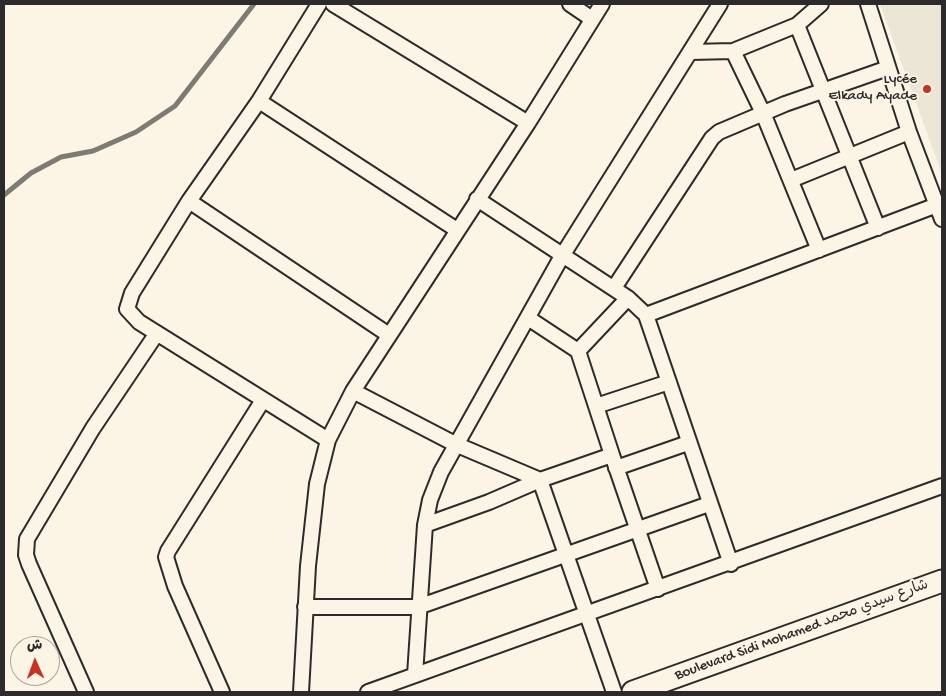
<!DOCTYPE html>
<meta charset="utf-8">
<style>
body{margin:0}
#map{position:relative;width:946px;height:696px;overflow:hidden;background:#fcf5e5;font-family:"Gochi Hand","Playpen Sans Arabic",sans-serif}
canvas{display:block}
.frame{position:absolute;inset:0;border:5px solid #2b2b2b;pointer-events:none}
.north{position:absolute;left:10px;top:636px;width:50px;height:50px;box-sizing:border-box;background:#fcf5e5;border:1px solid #a8a49b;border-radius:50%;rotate:358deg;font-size:14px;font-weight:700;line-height:20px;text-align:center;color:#2b2b2b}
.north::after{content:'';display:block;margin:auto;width:18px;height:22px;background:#c8321e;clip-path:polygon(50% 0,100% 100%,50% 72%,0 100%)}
</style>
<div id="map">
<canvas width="946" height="696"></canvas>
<div class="frame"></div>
<div class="north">ش</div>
</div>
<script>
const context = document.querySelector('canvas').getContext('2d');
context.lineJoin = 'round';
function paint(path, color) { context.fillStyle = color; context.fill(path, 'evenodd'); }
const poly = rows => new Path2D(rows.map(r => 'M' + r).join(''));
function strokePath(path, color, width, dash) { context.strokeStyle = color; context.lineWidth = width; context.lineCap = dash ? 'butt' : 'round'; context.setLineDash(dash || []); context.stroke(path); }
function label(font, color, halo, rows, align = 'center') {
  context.font = font + ' "Gochi Hand","Playpen Sans Arabic",sans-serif'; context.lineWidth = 4; context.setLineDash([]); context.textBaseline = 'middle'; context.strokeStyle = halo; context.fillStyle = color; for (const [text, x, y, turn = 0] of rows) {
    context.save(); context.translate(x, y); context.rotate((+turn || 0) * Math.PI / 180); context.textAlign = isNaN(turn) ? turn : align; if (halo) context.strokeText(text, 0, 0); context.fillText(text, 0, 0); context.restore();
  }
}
const built = poly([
 [880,4,942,4,942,174]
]);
const stream = poly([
 [4,195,31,173,61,157,93,151,136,132,175,106,254,4]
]);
const street = poly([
 [319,4,259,101,189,201,132,293,127,309,139,322,328,440],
 [333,4,528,123],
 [570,4,592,19],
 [868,4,909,132,942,219],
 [797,25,878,228],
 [691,52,733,51],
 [259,101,457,230],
 [791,180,909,132],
 [477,199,628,298,646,315,731,564],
 [189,201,389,335],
 [819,250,763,113,733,51,797,25,821,4],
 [614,288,712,138,719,132,785,104,888,68],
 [646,315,937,205],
 [578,351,628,298],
 [353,391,455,444,540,480,612,455,578,351,528,318],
 [596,406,669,382],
 [612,455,658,589],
 [616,468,688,443],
 [425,525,489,502,540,480,614,692],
 [305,607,418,607,709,504],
 [415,675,425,525,430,500,441,472,562,256,720,4],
 [86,692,29,564,26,555,27,539,93,428,157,333],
 [222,692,175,586,166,557,168,551,263,400],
 [301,692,308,566,317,484,328,440,353,391,528,123,602,4],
 [368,692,942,486]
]);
const primary = poly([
 [633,692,942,581]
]);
const markers = [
 [927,89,5,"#c8321e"]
];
const poiNames = [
 ["Lycée",917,80],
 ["Elkady Ayade",917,97]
];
const streetNames = [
 ["Boulevard Sidi Mohamed شارع سيدي محمد",802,631,-20]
];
paint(built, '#ece6d7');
strokePath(stream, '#7d7b74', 5);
strokePath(street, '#2b2b2b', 18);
strokePath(primary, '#2b2b2b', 25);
strokePath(street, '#fcf5e5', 14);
strokePath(primary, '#fcf5e5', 21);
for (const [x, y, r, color] of markers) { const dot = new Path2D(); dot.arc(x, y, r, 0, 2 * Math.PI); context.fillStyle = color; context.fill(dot); strokePath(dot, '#fcf5e5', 2); }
label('15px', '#2b2b2b', '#fcf5e5', poiNames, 'right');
label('15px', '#2b2b2b', '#fcf5e5', streetNames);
</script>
